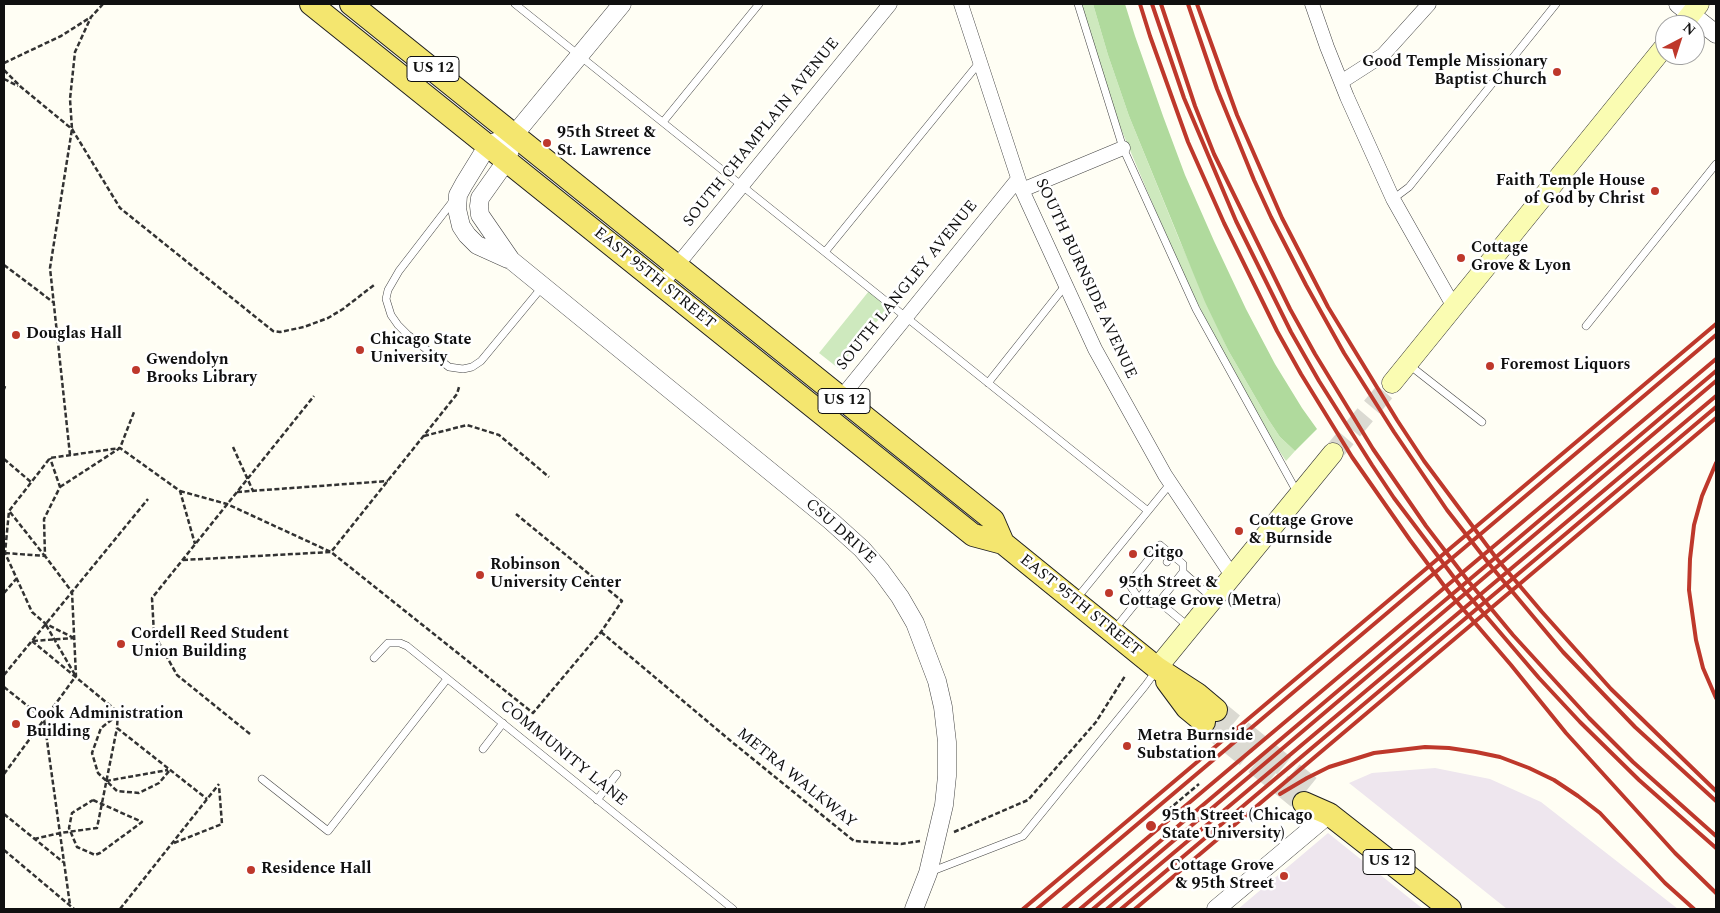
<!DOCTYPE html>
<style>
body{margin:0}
#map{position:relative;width:1720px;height:913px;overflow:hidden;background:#fffef4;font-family:Spectral,serif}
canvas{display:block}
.frame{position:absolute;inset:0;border:5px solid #101010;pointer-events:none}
.north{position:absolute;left:1655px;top:15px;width:50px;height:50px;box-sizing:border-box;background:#fff;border:1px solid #9f9f9f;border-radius:50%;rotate:40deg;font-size:14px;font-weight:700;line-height:20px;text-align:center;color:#101010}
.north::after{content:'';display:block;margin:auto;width:18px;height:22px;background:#be382b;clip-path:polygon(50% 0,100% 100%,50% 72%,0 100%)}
</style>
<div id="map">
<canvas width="1720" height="913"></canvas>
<div class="frame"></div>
<div class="north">N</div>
</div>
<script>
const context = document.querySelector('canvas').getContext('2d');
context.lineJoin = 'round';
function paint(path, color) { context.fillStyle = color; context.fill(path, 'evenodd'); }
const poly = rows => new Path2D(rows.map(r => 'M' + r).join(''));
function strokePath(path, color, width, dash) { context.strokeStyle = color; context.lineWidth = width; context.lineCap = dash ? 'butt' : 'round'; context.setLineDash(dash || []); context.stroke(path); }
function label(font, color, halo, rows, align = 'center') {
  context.font = font + ' Spectral,serif'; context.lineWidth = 5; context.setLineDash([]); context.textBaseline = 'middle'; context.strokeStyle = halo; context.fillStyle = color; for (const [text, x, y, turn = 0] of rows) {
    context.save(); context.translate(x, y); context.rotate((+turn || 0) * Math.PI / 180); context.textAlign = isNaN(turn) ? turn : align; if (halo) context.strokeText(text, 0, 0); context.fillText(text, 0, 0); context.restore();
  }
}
const industrial = poly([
 [1435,768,1490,779,1541,802,1678,909,1507,909,1349,783,1372,773],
 [1328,833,1423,909,1238,909]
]);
const green = poly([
 [1079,4,1093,4,1108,55,1129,116,1179,239,1228,350,1268,419,1280,437,1295,451,1286,461,1267,433,1214,336,1189,286,1157,214,1118,122,1095,56],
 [869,291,889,307,838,368,819,353]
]);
const forest = poly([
 [1093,4,1125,4,1135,36,1163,116,1185,175,1214,241,1246,309,1275,364,1302,408,1317,429,1295,451,1280,437,1268,419,1228,350,1205,302,1129,116,1108,55]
]);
const secondaryTunnel = poly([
 [1333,453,1392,383]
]);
const primaryTunnel = poly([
 [1216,710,1315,791],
 [1204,722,1304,803]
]);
const path = poly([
 [4,63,61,36,91,17],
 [4,70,21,87,72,129,120,208,273,331,280,332,304,327,328,318,343,309,374,285],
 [4,79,18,86],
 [4,265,53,302],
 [4,389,5,386],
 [424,436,467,425,499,435,549,477],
 [233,447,253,491],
 [70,455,50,268,72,129,70,99,75,52,91,17,103,4],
 [4,459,31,482],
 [60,487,120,448,134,412],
 [180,491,227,504,331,552,533,713,601,632,622,601,516,514],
 [237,492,388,481],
 [10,512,44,555],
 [5,553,45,556],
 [183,560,331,552,457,394,459,387],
 [4,593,17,578],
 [46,625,75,675],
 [601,632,732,742,854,841,901,844,920,841],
 [74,638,46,624,32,612,5,553,9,511,50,458,120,448,180,491,195,544],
 [32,641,118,712,117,728,207,799],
 [33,641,73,638],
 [4,675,148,499],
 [4,687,44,719,70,905],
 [118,715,101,728,92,753,98,773,117,791,139,793,159,783,170,770],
 [250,734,177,675,154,634,152,598,314,396],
 [4,774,76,676,72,592,45,556,44,519,60,487,50,458],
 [106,781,168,770],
 [93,800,142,822,100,853,95,855,77,847,69,828,72,813,93,800],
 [1168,810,1199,784],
 [4,814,63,862],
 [954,832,1028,800,1096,722,1125,676],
 [34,839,60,833,97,828,117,728],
 [174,843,222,824,219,786],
 [4,850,74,909],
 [120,909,219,784]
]);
const service = poly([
 [515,4,1148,511],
 [1078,4,1123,148,1196,309,1298,494],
 [663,122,759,4],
 [1393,199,1409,187,1556,4],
 [453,201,399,271,388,290,386,299,391,315,398,325,408,335,449,367,463,369,472,367,481,361,543,286],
 [825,252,979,63],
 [1586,326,1716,164],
 [1408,364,1482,422],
 [988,383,1065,286],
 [1167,562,1172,555],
 [1146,589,1139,599,1149,604,1159,602,1183,572],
 [1077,598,1170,484],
 [1159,602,1188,626],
 [1114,630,1139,599,1129,584,1160,545,1183,564,1183,572,1212,598],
 [374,658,388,643,400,643,407,646,733,909],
 [483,749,503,723],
 [262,779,328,831,447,679],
 [597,800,617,774],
 [930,872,1023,836,1145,686,1156,671]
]);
const minor = poly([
 [961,4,1022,190,1095,349,1165,475,1233,577],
 [1312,4,1327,47,1347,97,1393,199,1454,307],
 [1341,82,1383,55,1429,4],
 [1022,190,1123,148],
 [661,285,890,4],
 [826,416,1018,179]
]);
const tertiary = poly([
 [622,4,514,135,507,160,480,198,479,206,480,215,511,260,831,521,862,549,881,571,900,597,915,623,937,681,943,707,947,742,947,776,944,805,928,873,914,909],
 [1678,4,1716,34],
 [498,141,488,145,464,184,458,195,457,209,461,226,467,235,477,245,508,259],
 [1216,909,1329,814]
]);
const secondary = poly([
 [1682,25,1699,4],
 [1392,383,1665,46],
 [1157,668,1333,453]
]);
const primary = poly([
 [311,4,973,535,1003,543,1157,668,1197,694,1216,710],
 [351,4,993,520,1003,543],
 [1167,681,1187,708,1204,722],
 [1304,803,1329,814,1450,909]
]);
const rail = poly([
 [1140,4,1150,36,1188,142,1224,223,1277,331,1301,374,1352,457,1410,540,1451,595,1511,665,1566,733,1675,853,1716,893],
 [1152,4,1184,98,1236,221,1291,332,1319,381,1372,465,1394,498,1462,588,1539,678,1580,722,1639,780,1716,848],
 [1161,4,1195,106,1214,154,1290,309,1315,354,1373,449,1426,526,1469,582,1513,635,1589,718,1633,762,1716,836],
 [1188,4,1217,89,1254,180,1271,217,1306,285,1344,353,1394,432,1447,510,1490,565,1563,652,1635,727,1716,801],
 [1197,4,1237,115,1282,218,1328,307,1397,420,1424,461,1497,559,1542,612,1611,689,1716,791],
 [1716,463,1702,496,1694,525,1690,559,1689,590,1696,640,1703,668,1716,698],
 [1280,794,1307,778,1329,767,1374,753,1425,747,1449,748,1476,752,1500,757,1529,768,1554,780,1578,796,1600,813,1665,883,1694,909],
 [1023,909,1716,324],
 [1037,909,1716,335],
 [1063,909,1716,359],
 [1080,909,1716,371],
 [1093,909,1716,381],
 [1107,909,1716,396],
 [1121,909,1716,407],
 [1135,909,1716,418]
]);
const markers = [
 [1557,72,5,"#be382b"],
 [547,143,5,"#be382b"],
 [1655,191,5,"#be382b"],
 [1461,258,5,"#be382b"],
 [16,335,5,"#be382b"],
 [360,350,5,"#be382b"],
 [1490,366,5,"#be382b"],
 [136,370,5,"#be382b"],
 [1239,531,5,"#be382b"],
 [1133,554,5,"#be382b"],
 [480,575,5,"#be382b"],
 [1109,593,5,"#be382b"],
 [121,644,5,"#be382b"],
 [16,724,5,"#be382b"],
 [1127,746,5,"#be382b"],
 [1151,826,6,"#be382b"],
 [251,870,5,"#be382b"],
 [1284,876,5,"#be382b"]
];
const shields = [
 [433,69,52],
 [844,401,52],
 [1389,862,52]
];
const shieldNames = [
 ["US 12",433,69],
 ["US 12",844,401],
 ["US 12",1389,862]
];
const poiNames = [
 ["Good Temple Missionary",1547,63,"right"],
 ["Baptist Church",1547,81,"right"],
 ["95th Street &",557,134],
 ["St. Lawrence",557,152],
 ["Faith Temple House",1645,182,"right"],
 ["of God by Christ",1645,200,"right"],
 ["Cottage",1471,249],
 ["Grove & Lyon",1471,267],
 ["Douglas Hall",26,335],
 ["Chicago State",370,341],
 ["University",370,359],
 ["Gwendolyn",146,361],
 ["Brooks Library",146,379],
 ["Foremost Liquors",1500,366],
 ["Cottage Grove",1249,522],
 ["& Burnside",1249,540],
 ["Citgo",1143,554],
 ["Robinson",490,566],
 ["University Center",490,584],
 ["95th Street &",1119,584],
 ["Cottage Grove (Metra)",1119,602],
 ["Cordell Reed Student",131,635],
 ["Union Building",131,653],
 ["Cook Administration",26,715],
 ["Building",26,733],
 ["Metra Burnside",1137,737],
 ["Substation",1137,755],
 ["95th Street (Chicago",1162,817],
 ["State University)",1162,835],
 ["Cottage Grove",1274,867,"right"],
 ["& 95th Street",1274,885,"right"],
 ["Residence Hall",261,870]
];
const streetNames = [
 ["SOUTH CHAMPLAIN AVENUE",762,133,-51],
 ["EAST 95TH STREET",654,279,39],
 ["SOUTH BURNSIDE AVENUE",1085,279,65],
 ["SOUTH LANGLEY AVENUE",908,286,-51],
 ["CSU DRIVE",840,532,42],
 ["EAST 95TH STREET",1080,606,39],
 ["COMMUNITY LANE",563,754,39],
 ["METRA WALKWAY",796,779,39]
];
paint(industrial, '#eee6ee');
paint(green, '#cee9be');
paint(forest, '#b0da9d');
strokePath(secondaryTunnel, '#dbdad2', 20, [20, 10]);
strokePath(primaryTunnel, '#dbdad2', 22, [22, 11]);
strokePath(service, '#434343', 8);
strokePath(minor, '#434343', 15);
strokePath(tertiary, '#434343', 19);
strokePath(secondary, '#323232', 21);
strokePath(primary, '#212121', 24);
strokePath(path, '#323232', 2.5, [5, 2.5]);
strokePath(service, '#fff', 7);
strokePath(minor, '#fff', 14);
strokePath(tertiary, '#fff', 18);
strokePath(secondary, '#fafcb2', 20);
strokePath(primary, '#f4e66f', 22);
strokePath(rail, '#be382b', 4);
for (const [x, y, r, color] of markers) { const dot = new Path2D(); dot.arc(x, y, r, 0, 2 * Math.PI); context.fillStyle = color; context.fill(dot); strokePath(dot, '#fff', 2); }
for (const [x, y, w] of shields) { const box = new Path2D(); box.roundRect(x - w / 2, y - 12.5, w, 25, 4); context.fillStyle = '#fff'; context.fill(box); strokePath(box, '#101010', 1); }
label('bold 15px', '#101010', null, shieldNames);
label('bold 16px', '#101010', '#fff', poiNames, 'left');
label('16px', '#101010', '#fff', streetNames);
</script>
